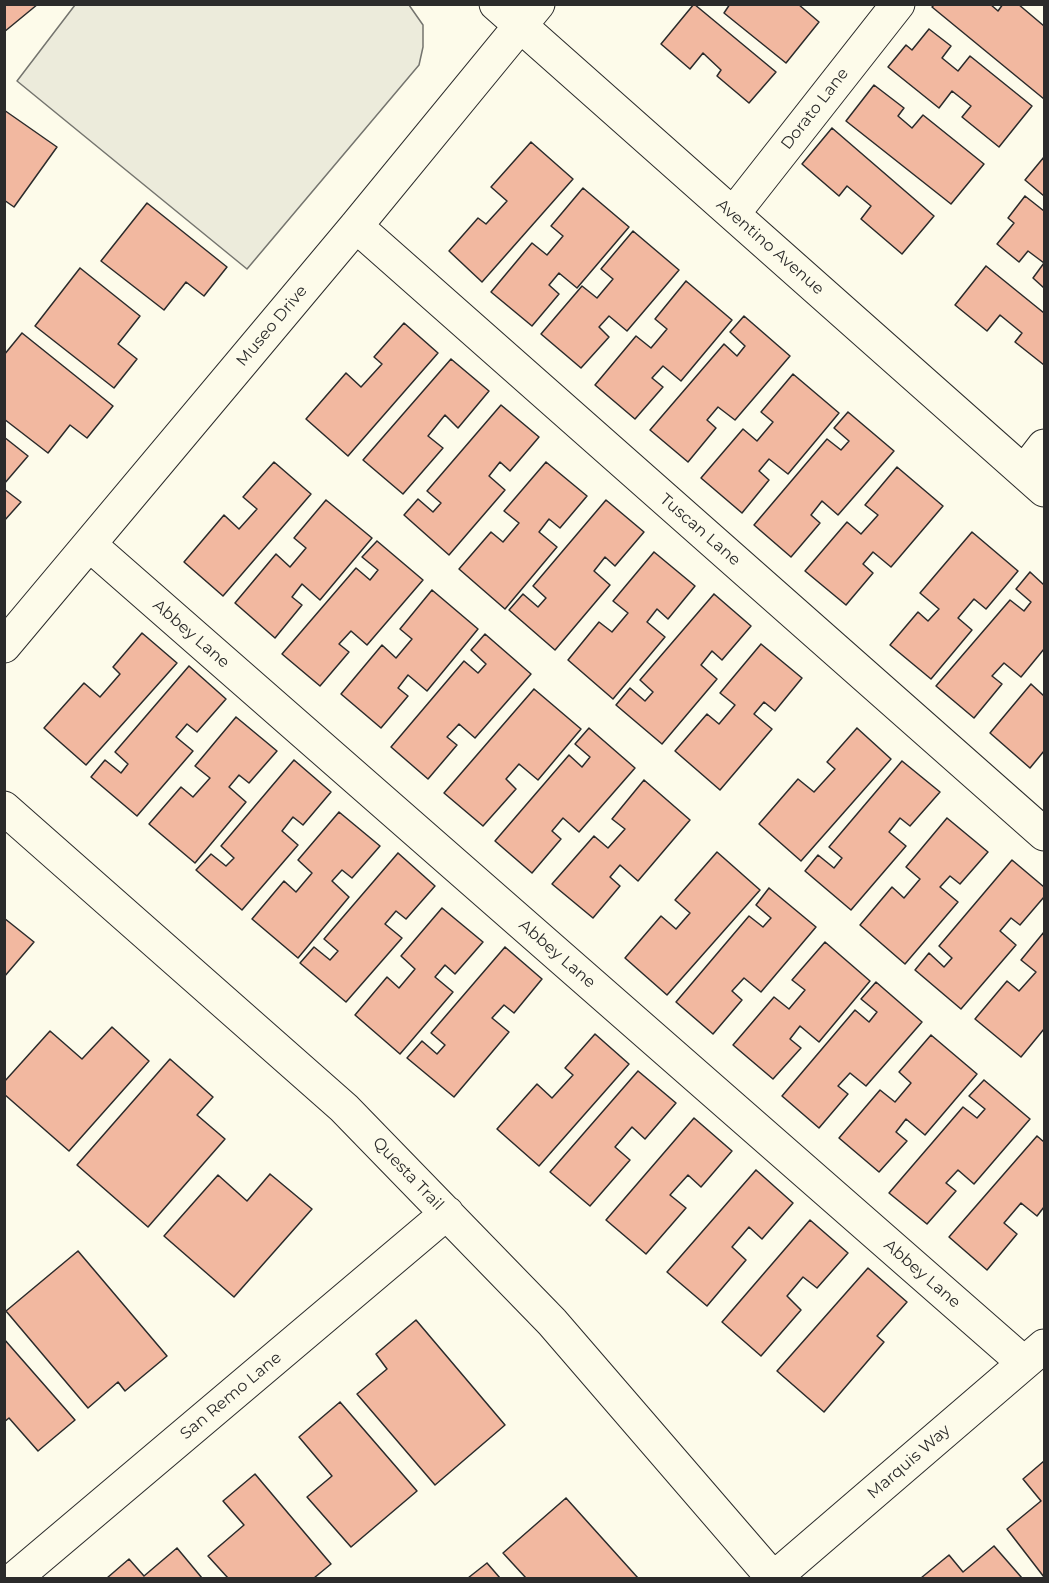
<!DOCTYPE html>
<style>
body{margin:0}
#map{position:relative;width:1049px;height:1583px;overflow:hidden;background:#fdfbea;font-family:Montserrat,sans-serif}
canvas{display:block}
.frame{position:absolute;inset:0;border:6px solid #2b2b2b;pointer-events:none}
</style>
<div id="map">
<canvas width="1049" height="1583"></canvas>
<div class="frame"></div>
</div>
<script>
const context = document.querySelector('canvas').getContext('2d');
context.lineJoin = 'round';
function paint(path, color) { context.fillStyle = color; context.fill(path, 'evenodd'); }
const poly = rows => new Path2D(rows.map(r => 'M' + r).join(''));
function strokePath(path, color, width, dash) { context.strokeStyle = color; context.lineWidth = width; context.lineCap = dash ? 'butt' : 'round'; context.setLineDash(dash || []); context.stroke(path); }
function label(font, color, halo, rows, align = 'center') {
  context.font = font + ' Montserrat,sans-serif'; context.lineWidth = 4.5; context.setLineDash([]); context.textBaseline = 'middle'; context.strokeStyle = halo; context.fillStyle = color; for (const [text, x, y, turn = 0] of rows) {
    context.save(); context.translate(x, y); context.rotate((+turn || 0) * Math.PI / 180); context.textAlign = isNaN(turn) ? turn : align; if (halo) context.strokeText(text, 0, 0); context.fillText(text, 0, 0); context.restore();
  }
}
const green = poly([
 [75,5,409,5,423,25,423,47,419,65,247,269,17,81,75,5]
]);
const building = poly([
 [4,4,38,4,4,32,4,4],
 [694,4,776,72,749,103,717,76,721,70,703,53,690,69,661,44,694,4],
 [730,4,798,4,819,22,786,63,724,13,730,4],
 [935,4,990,4,998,11,1003,4,1018,4,1044,26,1044,99,932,7,935,4],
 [929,29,951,46,942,58,958,71,970,56,1032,106,999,147,962,117,971,106,952,91,939,108,888,67,906,45,912,50,929,29],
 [874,85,904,108,898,116,912,128,923,115,984,164,951,204,846,121,874,85],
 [4,110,57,147,14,207,4,200,4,110],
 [832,128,934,216,902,254,861,219,871,206,847,186,839,196,802,164,832,128],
 [531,142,573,179,482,282,449,251,478,218,486,224,507,201,491,187,531,142],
 [1044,157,1044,196,1025,180,1044,157],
 [583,188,629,227,577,288,559,273,549,285,559,294,532,326,491,292,532,243,547,255,563,236,551,226,583,188],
 [1025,196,1044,211,1044,288,1033,278,1044,263,1028,251,1019,262,997,244,1014,223,1008,218,1025,196],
 [147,203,227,267,204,296,186,282,164,310,101,261,147,203],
 [633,231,679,270,627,331,609,316,599,327,609,337,581,368,541,334,582,286,597,298,613,279,601,269,633,231],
 [986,266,1044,313,1044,365,1015,342,1022,333,1000,315,987,331,955,305,986,266],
 [80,268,140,316,118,344,137,359,114,388,35,326,80,268],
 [686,281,732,320,681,381,663,366,652,378,663,387,635,419,595,385,636,336,651,348,667,329,655,319,686,281],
 [744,316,790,356,735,420,718,407,707,420,716,428,688,462,650,430,724,344,737,356,745,346,730,332,744,316],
 [404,323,438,353,348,456,306,419,346,373,361,387,382,364,374,357,404,323],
 [22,333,113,406,87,438,70,425,48,453,4,419,4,355,22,333],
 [451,359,489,391,458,428,445,415,428,436,443,448,403,494,363,460,451,359],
 [793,374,839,413,788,474,769,459,759,471,769,480,742,513,701,478,743,429,757,441,773,422,761,412,793,374],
 [501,405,539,437,510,471,500,462,489,476,505,490,449,555,404,515,418,499,433,512,441,503,427,491,501,405],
 [848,412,894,451,838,515,822,501,811,515,820,523,791,557,754,525,827,439,841,450,849,441,834,428,848,412],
 [4,437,28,456,4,484,4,437],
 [274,462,311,494,223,596,184,562,224,515,239,529,257,509,243,497,274,462],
 [546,462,587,496,560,528,549,519,539,532,557,547,505,609,459,569,491,532,503,542,519,523,504,511,546,462],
 [897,467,943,506,891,567,873,552,863,564,873,573,846,605,805,571,847,522,861,534,878,515,865,505,897,467],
 [4,489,21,502,4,521,4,489],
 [326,500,372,538,320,600,302,584,292,597,302,605,275,638,235,603,276,554,290,567,306,548,294,538,326,500],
 [606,500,644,532,615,566,605,557,594,571,610,585,555,650,509,610,523,594,538,607,546,598,533,586,606,500],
 [972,532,1018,571,986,609,974,599,958,618,972,630,931,679,890,645,918,612,928,621,939,609,920,593,972,532],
 [377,541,423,580,367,645,351,631,339,644,349,652,320,686,282,654,356,568,370,580,378,570,362,557,377,541],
 [654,552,695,586,668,619,657,609,647,622,665,637,613,699,568,660,599,622,612,632,628,613,613,601,654,552],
 [1030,572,1044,585,1044,649,1021,677,1004,663,992,676,1002,684,974,718,936,686,1010,600,1024,611,1031,602,1016,589,1030,572],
 [432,590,478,629,427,691,408,675,398,688,408,696,381,728,341,694,382,645,396,658,412,639,400,629,432,590],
 [714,594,751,626,722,660,712,651,701,665,717,679,662,744,616,705,630,688,645,701,653,692,640,680,714,594],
 [142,633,177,663,86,765,44,728,84,683,100,697,120,674,113,667,142,633],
 [485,634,531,674,475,738,459,724,447,737,457,745,428,779,391,747,464,661,478,673,486,664,471,650,485,634],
 [761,644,802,678,775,711,764,702,754,714,772,729,720,790,675,751,707,714,719,724,735,705,720,693,761,644],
 [189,666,226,699,197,732,187,724,176,737,193,751,137,816,91,777,105,760,121,773,128,764,115,752,189,666],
 [1031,684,1044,696,1044,751,1030,768,990,733,1031,684],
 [534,689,581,729,538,780,519,764,506,779,516,789,483,826,444,793,534,689],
 [236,717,277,751,249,783,239,775,229,787,246,802,195,863,149,824,181,787,193,797,210,778,195,766,236,717],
 [589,728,635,768,579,832,563,818,552,831,561,839,532,873,495,841,569,755,582,767,590,757,575,744,589,728],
 [857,728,891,759,801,861,759,824,798,779,814,792,835,769,827,762,857,728],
 [294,760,331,792,303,825,293,817,282,831,298,845,242,910,196,870,211,854,226,866,234,858,221,846,294,760],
 [902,761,940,792,910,826,900,818,889,832,906,846,851,910,805,871,818,855,834,868,842,858,829,847,902,761],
 [644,780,690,820,638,881,620,865,610,877,620,886,593,918,552,884,594,836,608,848,625,829,612,819,644,780],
 [339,812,380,846,352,878,342,870,332,881,349,897,298,958,252,919,284,881,296,892,312,873,298,860,339,812],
 [947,818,988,852,960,884,950,876,940,887,958,902,905,964,860,925,892,887,904,898,920,879,906,867,947,818],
 [717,852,760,890,667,995,625,958,661,916,676,929,690,913,675,900,717,852],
 [398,853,435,886,406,919,396,911,385,924,402,938,346,1002,300,963,314,947,330,960,338,951,324,939,398,853],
 [1012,860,1044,887,1044,897,1020,925,1011,918,1000,931,1016,945,961,1009,915,970,929,953,944,967,952,958,939,946,1012,860],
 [769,888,816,927,761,992,744,978,732,991,742,1000,713,1034,676,1002,749,916,763,927,771,918,756,905,769,888],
 [442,908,483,942,455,974,445,965,435,977,453,992,400,1054,355,1015,387,977,399,988,415,969,401,956,442,908],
 [4,918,34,942,4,977,4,918],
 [1044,932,1044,1029,1021,1057,975,1019,1007,981,1019,991,1036,972,1021,960,1044,932],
 [825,942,870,981,819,1042,800,1026,790,1039,801,1048,773,1079,733,1045,774,997,789,1009,805,990,792,980,825,942],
 [505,947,542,979,514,1013,504,1005,492,1018,509,1032,454,1097,407,1058,422,1041,437,1054,445,1045,431,1033,505,947],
 [876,982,922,1022,866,1086,850,1073,838,1086,848,1094,819,1128,782,1096,855,1010,869,1022,877,1012,861,999,876,982],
 [112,1027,149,1061,69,1151,4,1094,4,1082,50,1031,82,1059,112,1027],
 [595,1034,629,1064,539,1166,497,1129,537,1084,552,1098,573,1075,565,1068,595,1034],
 [931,1035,977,1074,925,1135,906,1119,896,1132,907,1141,879,1172,839,1138,880,1090,895,1102,911,1083,899,1072,931,1035],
 [170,1059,213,1097,197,1115,225,1139,148,1227,77,1165,170,1059],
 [638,1071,676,1103,645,1139,632,1127,615,1147,630,1160,590,1206,550,1172,638,1071],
 [984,1080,1030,1119,974,1184,958,1170,946,1183,956,1191,927,1224,889,1193,963,1107,977,1118,985,1109,969,1096,984,1080],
 [694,1118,732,1151,701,1187,688,1175,670,1195,686,1208,646,1254,606,1220,694,1118],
 [1037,1136,1044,1142,1044,1207,1037,1216,1021,1203,1004,1223,1017,1234,987,1270,949,1237,1037,1136],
 [756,1170,793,1203,762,1239,749,1227,732,1247,746,1260,707,1306,667,1272,756,1170],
 [270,1174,312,1209,234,1297,164,1236,218,1175,247,1201,270,1174],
 [810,1220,848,1253,817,1288,803,1277,787,1296,801,1310,761,1356,722,1322,810,1220],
 [78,1251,167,1356,125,1391,118,1382,88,1408,6,1311,78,1251],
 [868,1268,907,1302,877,1336,884,1342,824,1412,777,1371,868,1268],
 [416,1320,505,1425,435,1485,357,1394,387,1369,376,1354,416,1320],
 [4,1339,75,1420,38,1451,9,1418,4,1422,4,1339],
 [340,1402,417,1491,351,1547,307,1497,332,1476,299,1437,340,1402],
 [1044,1461,1044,1577,1007,1529,1041,1501,1023,1479,1044,1461],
 [255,1474,331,1564,314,1578,228,1578,208,1556,244,1525,223,1501,255,1474],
 [566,1498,638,1578,526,1578,503,1553,566,1498],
 [994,1546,1022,1578,921,1578,949,1555,963,1572,994,1546],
 [177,1548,202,1578,107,1578,129,1559,144,1576,177,1548],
 [487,1563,500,1578,468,1578,487,1563]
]);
const minor = poly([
 [496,4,1044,490],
 [733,214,898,4],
 [356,226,1044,834],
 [1024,472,1044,446],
 [90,545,1024,1363],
 [4,646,356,226,538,4],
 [4,808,344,1108,552,1322,773,1578],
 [15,1578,447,1213],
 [774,1578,1044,1346]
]);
const streetNames = [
 ["Dorato Lane",815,109,-52],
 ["Aventino Avenue",770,247,41],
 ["Museo Drive",272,326,-50],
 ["Tuscan Lane",700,530,41],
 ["Abbey Lane",191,634,41],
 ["Abbey Lane",557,954,41],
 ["Questa Trail",408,1174,46],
 ["Abbey Lane",922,1274,41],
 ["San Remo Lane",231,1396,-40],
 ["Marquis Way",909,1462,-41]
];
paint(green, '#ecebdb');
strokePath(green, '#74746e', 1.5);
paint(building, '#f2b8a0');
strokePath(building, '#2b2b2b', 1.5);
strokePath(minor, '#2b2b2b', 35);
strokePath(minor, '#fdfbea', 33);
label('16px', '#2b2b2b', '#fdfbea', streetNames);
</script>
